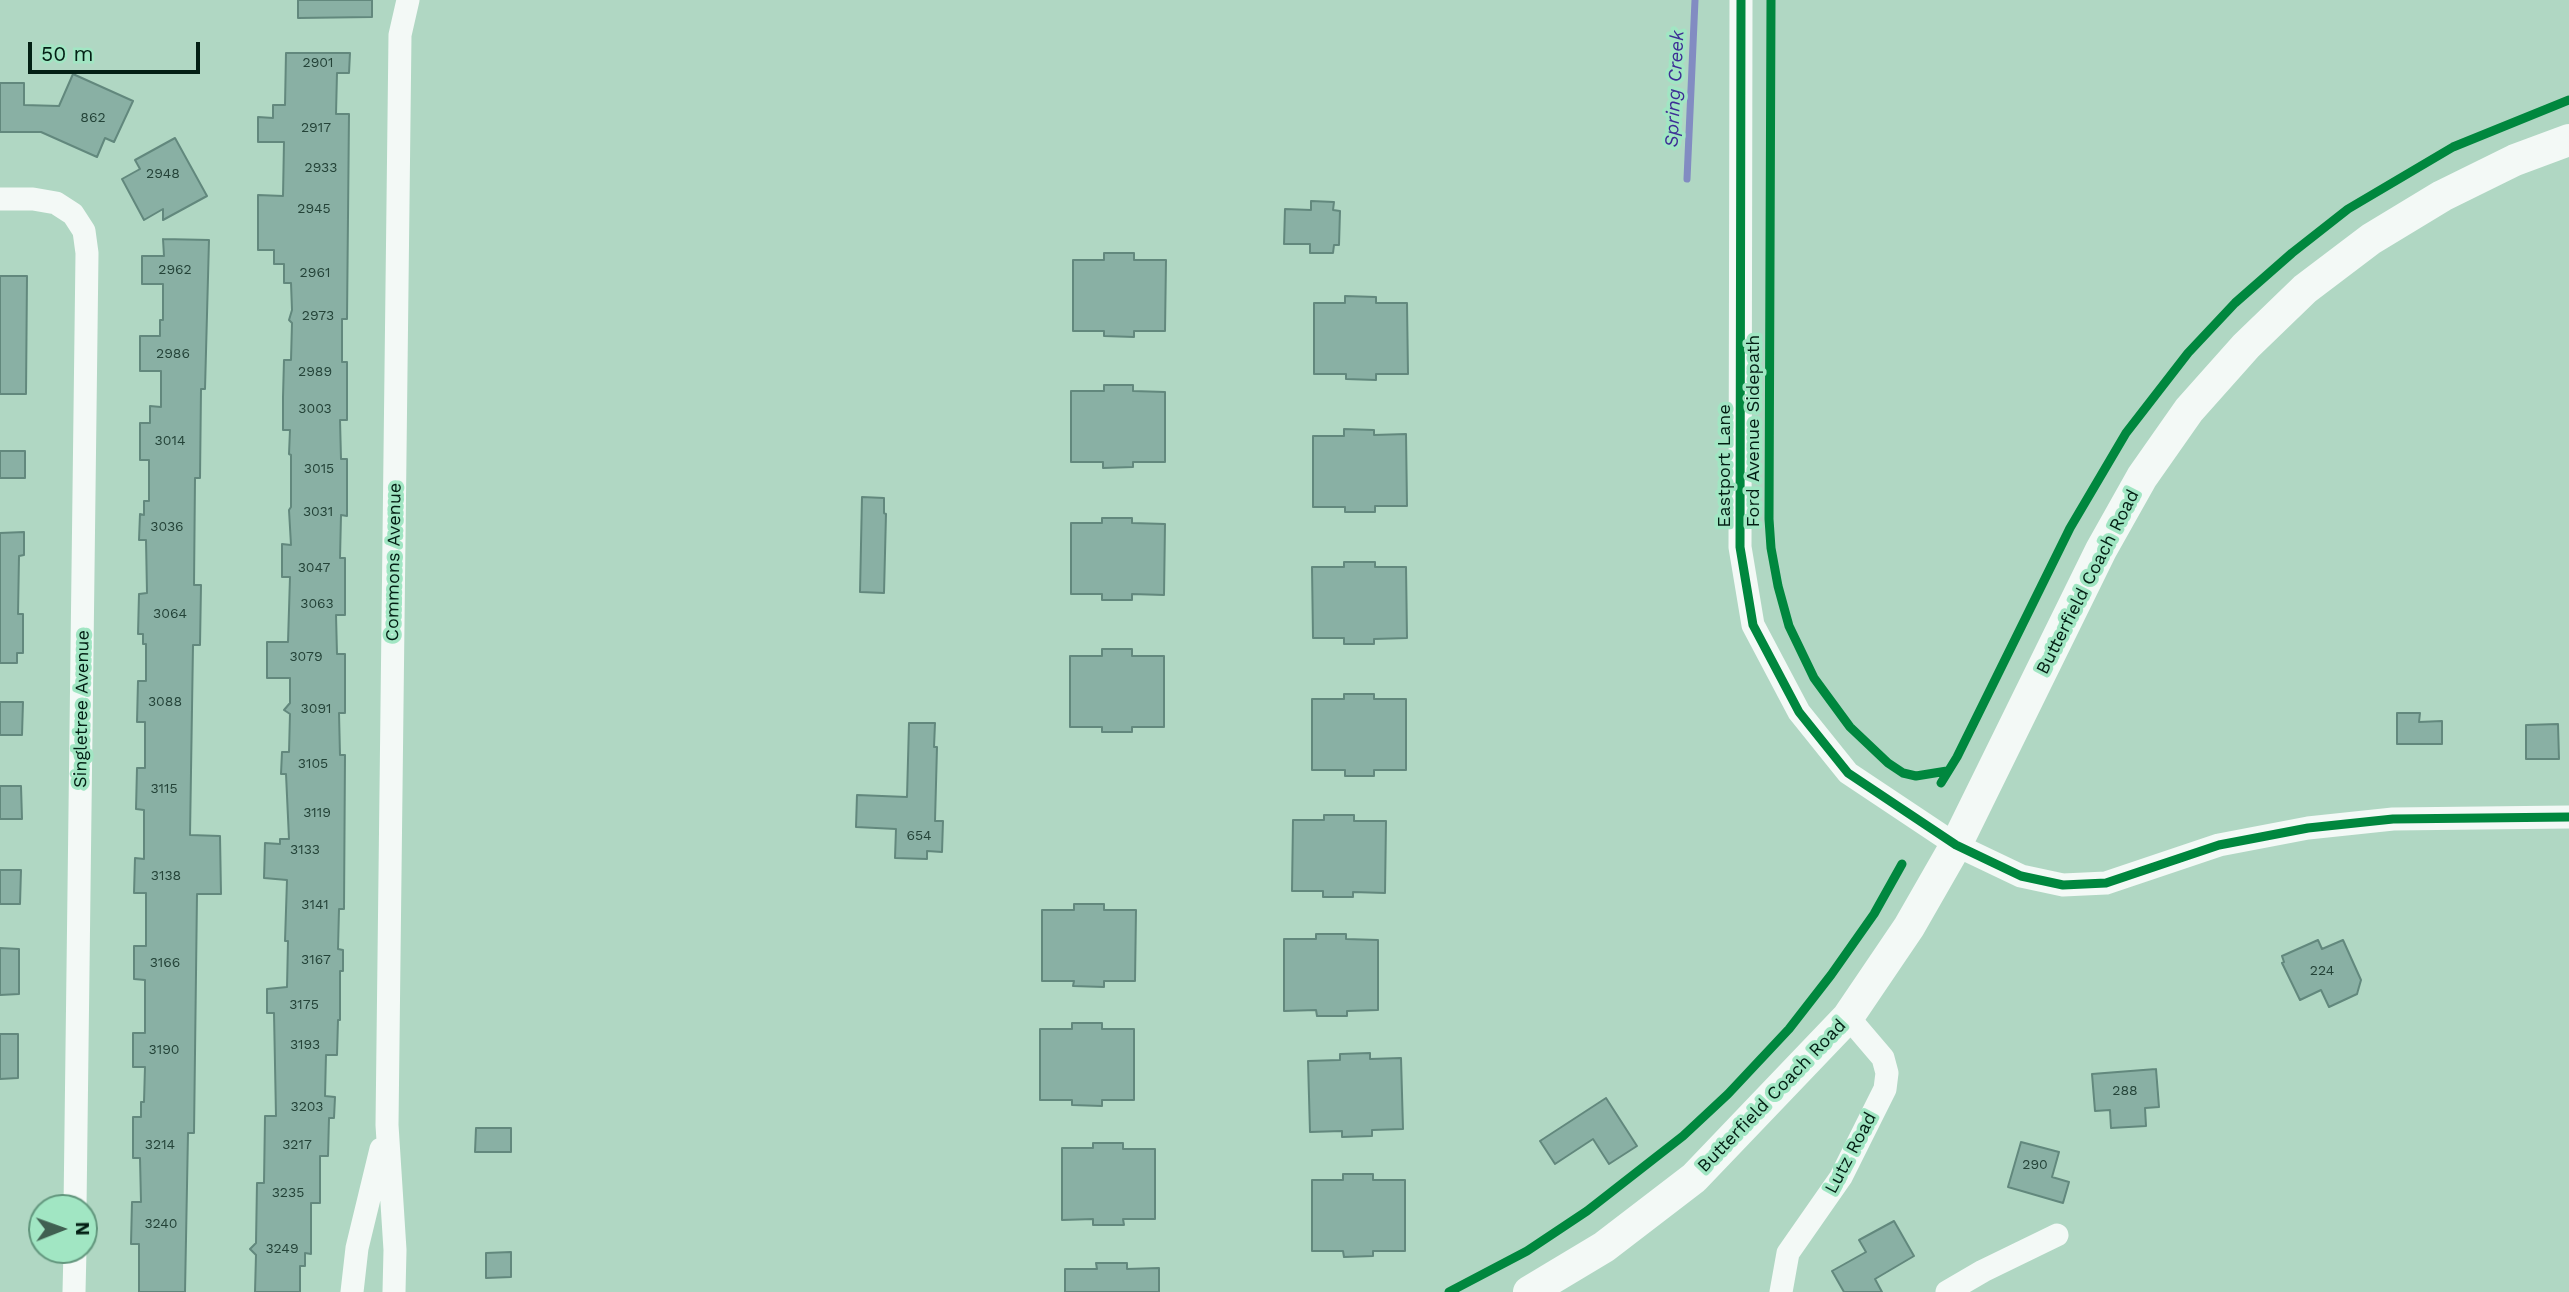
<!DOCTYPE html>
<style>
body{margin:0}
#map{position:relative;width:2569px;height:1292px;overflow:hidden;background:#b0d7c3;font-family:"Work Sans",sans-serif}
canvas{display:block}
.north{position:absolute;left:28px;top:1194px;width:70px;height:70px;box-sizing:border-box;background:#a1e6c3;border:2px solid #62967d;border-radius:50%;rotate:89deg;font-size:19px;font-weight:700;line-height:28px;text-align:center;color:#031f14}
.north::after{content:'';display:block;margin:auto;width:24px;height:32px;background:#405f51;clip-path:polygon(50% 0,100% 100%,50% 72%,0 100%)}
.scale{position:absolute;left:28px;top:42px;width:172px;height:32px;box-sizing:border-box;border:4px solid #031f14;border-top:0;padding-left:9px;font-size:21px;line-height:24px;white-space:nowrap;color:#031f14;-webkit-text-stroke:5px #a1e6c3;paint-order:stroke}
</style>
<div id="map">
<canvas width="2569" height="1292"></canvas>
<div class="north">N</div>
<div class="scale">50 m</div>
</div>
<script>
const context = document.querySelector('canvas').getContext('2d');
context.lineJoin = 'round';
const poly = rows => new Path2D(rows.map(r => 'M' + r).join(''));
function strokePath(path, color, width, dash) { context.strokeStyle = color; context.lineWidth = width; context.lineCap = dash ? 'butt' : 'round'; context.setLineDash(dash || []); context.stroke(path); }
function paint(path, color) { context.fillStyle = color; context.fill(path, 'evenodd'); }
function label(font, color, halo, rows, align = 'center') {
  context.font = font + ' "Work Sans",sans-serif'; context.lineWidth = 7; context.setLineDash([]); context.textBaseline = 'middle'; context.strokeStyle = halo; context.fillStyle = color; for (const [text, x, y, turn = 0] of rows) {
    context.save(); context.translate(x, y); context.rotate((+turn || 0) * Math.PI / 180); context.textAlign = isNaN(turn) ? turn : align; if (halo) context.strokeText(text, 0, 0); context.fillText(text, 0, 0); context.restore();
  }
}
const stream = poly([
 [1687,179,1695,0]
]);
const building = poly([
 [298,0,372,0,372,17,298,18,298,0],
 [286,53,350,53,349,73,337,73,336,114,349,114,347,319,342,319,342,362,347,362,347,420,340,420,341,459,347,459,347,516,341,515,340,558,345,558,345,615,336,615,337,654,345,654,345,713,339,713,340,755,345,755,344,909,339,909,338,949,343,950,343,971,340,971,340,1020,338,1020,337,1055,326,1055,325,1096,335,1097,334,1118,329,1118,328,1156,320,1156,320,1203,311,1203,311,1254,305,1253,305,1266,300,1266,300,1292,255,1292,256,1255,250,1249,256,1243,257,1183,264,1183,265,1116,276,1116,274,1013,267,1013,267,989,287,987,288,941,285,941,287,880,264,878,265,843,280,844,280,839,289,839,286,774,281,774,282,752,289,752,290,714,284,710,290,703,290,678,267,678,267,642,288,642,290,577,282,577,282,544,291,545,289,510,291,507,291,455,289,454,290,430,283,430,283,397,284,360,291,360,292,323,289,320,292,310,291,283,284,283,284,264,274,264,274,250,258,250,258,195,283,196,284,142,258,142,258,117,273,118,273,105,285,105,286,53],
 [73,74,133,101,114,142,105,138,97,157,41,132,0,132,0,83,24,83,24,105,59,106,73,74],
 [175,138,207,196,163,220,163,209,144,220,122,179,140,169,135,160,175,138],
 [1311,201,1334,202,1333,210,1340,211,1339,245,1334,245,1333,253,1310,253,1310,244,1284,244,1285,209,1311,210,1311,201],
 [163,239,209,240,205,389,201,389,200,478,195,478,194,585,201,585,200,645,193,645,190,835,220,836,221,894,197,894,194,1133,188,1133,185,1292,139,1292,139,1244,131,1244,132,1202,141,1202,140,1158,133,1158,133,1117,141,1117,141,1102,144,1102,145,1067,133,1067,133,1033,145,1033,145,980,134,979,134,946,146,946,146,893,134,893,135,858,144,859,144,810,136,809,137,768,145,768,145,722,137,722,138,681,146,681,146,644,143,644,143,634,138,634,139,594,147,593,146,540,139,540,140,514,144,515,144,501,149,501,149,460,140,460,140,423,150,423,150,406,161,407,161,371,140,371,140,336,160,336,160,320,163,320,163,284,142,284,142,256,164,256,163,239],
 [1104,253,1134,253,1134,260,1166,260,1165,331,1134,331,1134,337,1104,336,1104,331,1073,331,1073,260,1104,260,1104,253],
 [0,276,27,276,26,394,0,394,0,276],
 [1345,296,1376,297,1376,303,1407,303,1408,374,1376,374,1376,380,1346,379,1346,374,1314,374,1314,303,1345,303,1345,296],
 [1104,385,1133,385,1133,391,1165,392,1165,462,1133,462,1133,467,1103,468,1103,462,1071,462,1071,391,1104,391,1104,385],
 [1344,429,1374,430,1374,435,1406,434,1407,506,1375,506,1375,512,1345,512,1345,507,1313,507,1313,436,1344,436,1344,429],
 [0,451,25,451,25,478,0,478,0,451],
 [862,497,884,498,884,513,886,514,884,593,860,592,862,497],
 [1102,518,1132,518,1132,523,1165,524,1164,595,1132,594,1132,600,1102,600,1102,594,1071,594,1071,523,1102,523,1102,518],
 [24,532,24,555,19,556,18,614,23,614,23,653,17,653,17,663,0,663,0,533,24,532],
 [1344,562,1375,562,1375,567,1406,567,1407,638,1374,639,1374,644,1344,644,1344,638,1313,638,1312,567,1344,567,1344,562],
 [1102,649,1132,649,1132,656,1164,656,1164,727,1132,727,1132,732,1102,732,1102,727,1070,727,1070,656,1102,656,1102,649],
 [1344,694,1374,694,1374,699,1406,699,1406,770,1374,770,1374,776,1345,776,1345,770,1312,770,1312,699,1344,699,1344,694],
 [0,702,23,702,22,735,0,735,0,702],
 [2397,713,2420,713,2419,722,2442,721,2442,744,2397,744,2397,713],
 [909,723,935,723,934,747,937,747,935,821,943,821,942,852,927,851,927,859,895,858,896,829,856,827,857,795,907,797,909,723],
 [2558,724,2559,759,2526,759,2526,725,2558,724],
 [0,786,21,786,22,819,0,819,0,786],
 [1324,815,1354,815,1354,821,1386,821,1385,893,1353,892,1353,897,1323,897,1323,891,1292,891,1293,820,1324,820,1324,815],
 [0,870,21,870,20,904,0,904,0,870],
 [1074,904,1104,904,1104,910,1136,910,1135,981,1104,981,1104,987,1073,986,1074,981,1042,981,1042,910,1074,910,1074,904],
 [1316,934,1346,934,1346,939,1378,940,1378,1010,1347,1011,1347,1016,1317,1016,1316,1010,1284,1011,1284,939,1316,939,1316,934],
 [2318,940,2322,949,2343,940,2361,980,2357,994,2329,1007,2321,990,2300,1000,2282,963,2284,962,2282,956,2318,940],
 [0,948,19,949,19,994,0,995,0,948],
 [1072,1023,1102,1023,1102,1029,1134,1029,1134,1100,1102,1100,1102,1106,1072,1105,1072,1100,1040,1100,1040,1029,1072,1029,1072,1023],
 [0,1034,18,1034,18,1078,0,1079,0,1034],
 [1370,1053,1370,1059,1401,1058,1403,1129,1372,1130,1372,1136,1342,1137,1342,1131,1310,1132,1308,1061,1340,1060,1340,1054,1370,1053],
 [2156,1069,2159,1107,2145,1108,2146,1126,2111,1128,2110,1110,2095,1111,2092,1074,2156,1069],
 [1606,1098,1637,1146,1609,1164,1593,1139,1555,1164,1540,1141,1606,1098],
 [476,1128,511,1128,511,1152,475,1152,476,1128],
 [2021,1142,2059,1152,2052,1177,2069,1182,2063,1203,2008,1187,2021,1142],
 [1093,1143,1123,1143,1123,1149,1155,1149,1155,1219,1123,1219,1124,1225,1093,1225,1093,1219,1062,1220,1062,1148,1093,1148,1093,1143],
 [1343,1174,1373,1174,1373,1180,1405,1180,1405,1251,1373,1251,1373,1256,1344,1257,1343,1251,1312,1251,1312,1180,1343,1180,1343,1174],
 [1894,1221,1914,1256,1875,1279,1882,1292,1844,1292,1832,1271,1866,1252,1859,1240,1894,1221],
 [511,1252,511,1277,486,1278,486,1253,511,1252],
 [1096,1263,1127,1263,1127,1269,1159,1268,1159,1292,1065,1292,1065,1269,1097,1269,1096,1263]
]);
const street = poly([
 [1741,0,1740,547,1753,625,1799,712,1848,773,1956,845,2021,876,2063,885,2106,883,2219,845,2308,828,2393,819,2569,817],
 [0,199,33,199,56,203,73,214,84,231,87,253,75,1208],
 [74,1292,75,1250],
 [352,1292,357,1248,381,1149],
 [394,1292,395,1250,387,1125,400,35,408,0],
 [1781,1292,1788,1253,1841,1177,1885,1089,1887,1073,1883,1058,1848,1017],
 [1947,1292,1983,1271,2057,1235]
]);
const secondary = poly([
 [1529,1292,1604,1247,1694,1178,1848,1017,1909,927,1956,845,2101,550,2142,477,2189,410,2246,346,2305,289,2371,239,2442,196,2515,160,2569,140]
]);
const cycleway = poly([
 [1741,0,1740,547,1753,625,1799,712,1848,773,1956,845,2021,876,2063,885,2106,883,2219,845,2308,828,2393,819,2569,817],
 [1771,0,1769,519,1771,548,1778,586,1789,626,1814,678,1850,727,1888,763,1903,773,1916,776,1947,771],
 [1941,783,1957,757,2070,528,2126,433,2188,353,2235,303,2292,253,2348,209,2453,147,2569,100],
 [1449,1292,1527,1251,1587,1211,1683,1136,1728,1094,1789,1029,1831,975,1874,914,1902,864]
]);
const numberNames = [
 ["2901",318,63],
 ["862",93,118],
 ["2917",316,128],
 ["2933",321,168],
 ["2948",163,174],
 ["2945",314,209],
 ["2962",175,270],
 ["2961",315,273],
 ["2973",318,316],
 ["2986",173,354],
 ["2989",315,372],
 ["3003",315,409],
 ["3014",170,441],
 ["3015",319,469],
 ["3031",318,512],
 ["3036",167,527],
 ["3047",314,568],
 ["3063",317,604],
 ["3064",170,614],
 ["3079",306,657],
 ["3088",165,702],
 ["3091",316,709],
 ["3105",313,764],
 ["3115",164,789],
 ["3119",317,813],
 ["654",919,836],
 ["3133",305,850],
 ["3138",166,876],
 ["3141",315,905],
 ["3167",316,960],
 ["3166",165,963],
 ["224",2322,971],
 ["3175",304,1005],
 ["3193",305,1045],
 ["3190",164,1050],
 ["288",2125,1091],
 ["3203",307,1107],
 ["3214",160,1145],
 ["3217",297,1145],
 ["290",2035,1165],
 ["3235",288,1193],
 ["3240",161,1224],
 ["3249",282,1249]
];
const streetNames = [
 ["Ford Avenue Sidepath",1754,431,-90],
 ["Eastport Lane",1725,466,-90],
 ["Commons Avenue",394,562,-89],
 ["Butterfield Coach Road",2088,582,-63],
 ["Singletree Avenue",82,709,-89],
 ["Butterfield Coach Road",1772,1096,-46],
 ["Lutz Road",1851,1153,-62]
];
const waterNames = [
 ["Spring Creek",1675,89,-87]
];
strokePath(stream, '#828cc2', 7);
paint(building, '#89b0a4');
strokePath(building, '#62887d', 2);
strokePath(street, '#f3f9f6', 23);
strokePath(secondary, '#f3f9f6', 32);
strokePath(cycleway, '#00873e', 9);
label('14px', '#244338', null, numberNames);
label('18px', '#031f14', '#a1e6c3', streetNames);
label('italic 19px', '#3d2e95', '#a1e6c3', waterNames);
</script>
